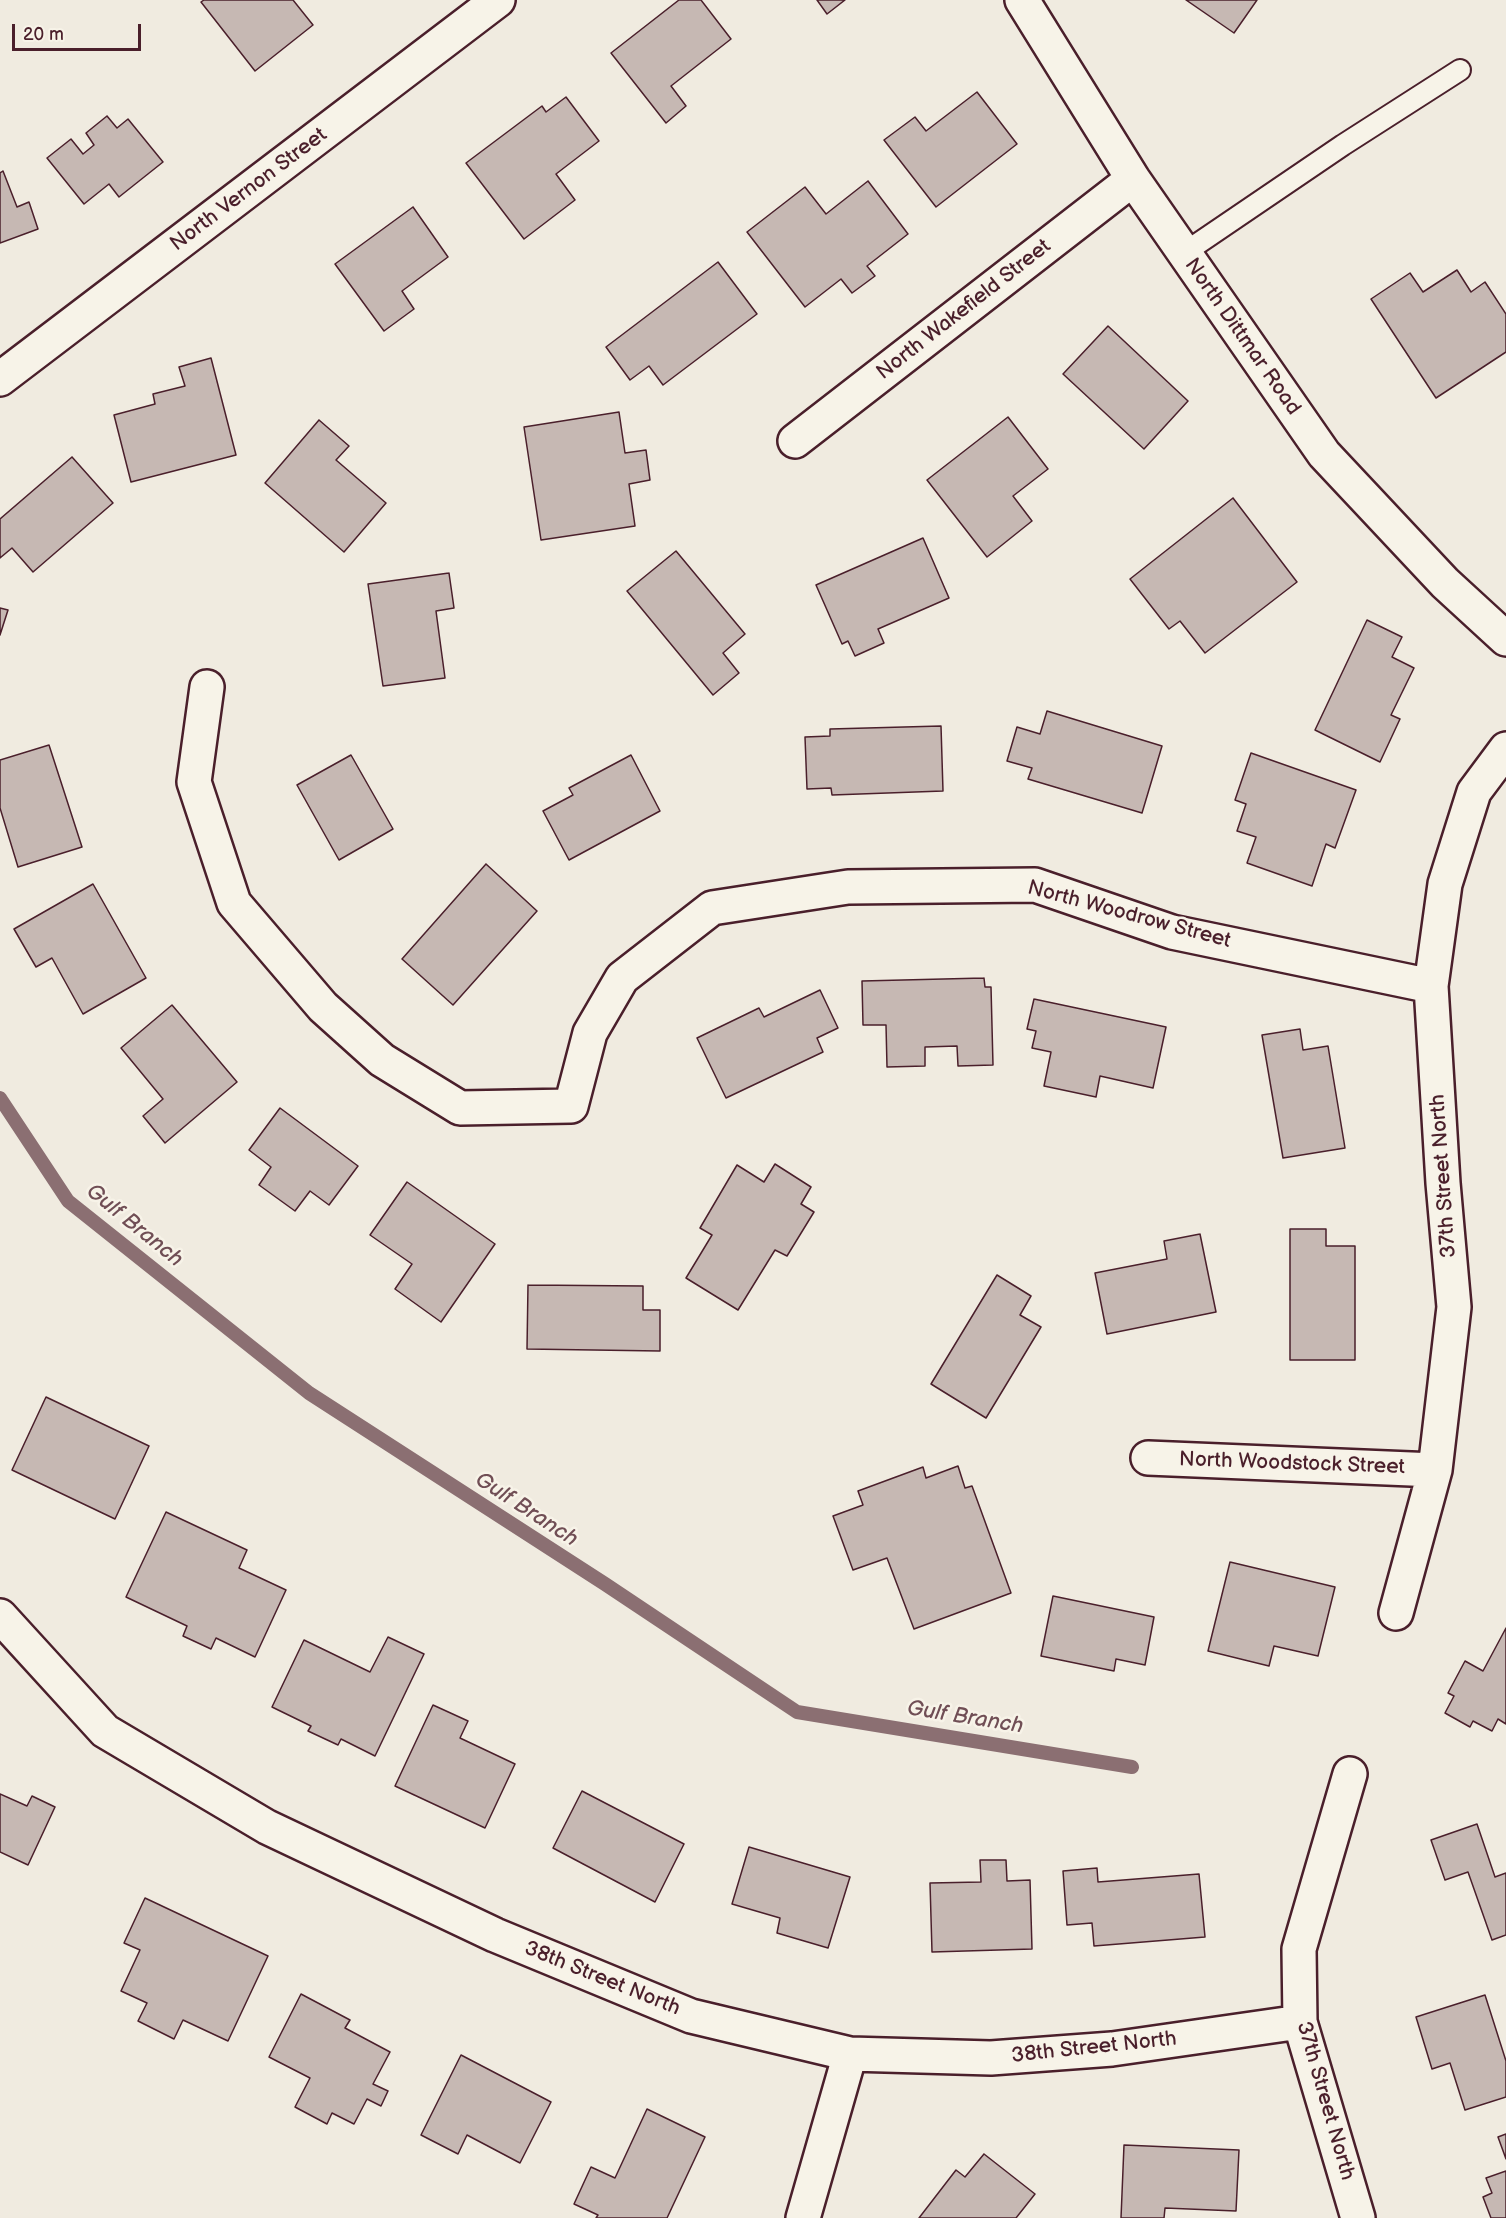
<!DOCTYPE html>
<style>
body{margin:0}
#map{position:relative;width:1506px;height:2218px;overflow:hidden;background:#f0ebe0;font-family:"Balsamiq Sans",sans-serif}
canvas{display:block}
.scale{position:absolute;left:12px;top:24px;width:129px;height:27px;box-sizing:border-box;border:3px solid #4a1f2b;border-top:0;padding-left:8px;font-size:18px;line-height:21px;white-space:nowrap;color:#4a1f2b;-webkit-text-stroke:4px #f7f3e8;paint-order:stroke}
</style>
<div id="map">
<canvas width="1506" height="2218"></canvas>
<div class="scale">20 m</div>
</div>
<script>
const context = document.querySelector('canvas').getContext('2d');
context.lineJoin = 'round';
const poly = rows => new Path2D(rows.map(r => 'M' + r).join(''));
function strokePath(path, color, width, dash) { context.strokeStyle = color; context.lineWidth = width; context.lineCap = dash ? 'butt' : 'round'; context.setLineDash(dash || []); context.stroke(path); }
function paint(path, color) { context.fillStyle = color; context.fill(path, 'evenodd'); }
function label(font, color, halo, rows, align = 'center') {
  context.font = font + ' "Balsamiq Sans",sans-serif'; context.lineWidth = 5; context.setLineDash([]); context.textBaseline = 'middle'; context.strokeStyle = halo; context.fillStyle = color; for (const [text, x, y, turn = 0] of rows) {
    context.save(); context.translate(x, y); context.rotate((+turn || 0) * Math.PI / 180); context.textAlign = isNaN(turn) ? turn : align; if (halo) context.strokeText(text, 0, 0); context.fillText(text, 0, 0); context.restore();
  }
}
const stream = poly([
 [0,1098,68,1201,309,1393,605,1584,797,1712,1132,1767]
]);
const building = poly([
 [204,0,293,0,313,25,255,71,201,2,204,0],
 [679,0,701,0,731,39,671,86,686,106,666,123,611,53,679,0],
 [817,0,845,0,827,14,817,0],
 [1186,0,1257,0,1234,33,1186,0],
 [977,92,1017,144,936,207,884,140,915,117,926,131,977,92],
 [566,97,599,141,556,174,575,200,524,239,466,163,542,106,546,112,566,97],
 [107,116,117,128,128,119,163,162,119,197,109,184,84,204,47,158,71,139,83,154,94,145,86,133,107,116],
 [3,171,17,207,29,202,38,229,0,243,0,173,3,171],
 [868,181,908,234,867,266,875,276,852,293,841,279,805,307,747,232,805,187,826,214,868,181],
 [413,207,448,257,402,291,414,309,384,331,335,264,413,207],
 [718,262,757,314,663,385,649,366,630,380,606,347,718,262],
 [1457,270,1471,292,1485,282,1506,314,1506,352,1436,398,1371,299,1410,273,1423,292,1457,270],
 [1108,326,1188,401,1144,449,1063,374,1108,326],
 [211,358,236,455,131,482,114,415,155,404,153,394,185,386,179,367,211,358],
 [619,412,625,453,646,450,650,480,629,484,635,526,541,540,524,427,619,412],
 [1008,417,1048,469,1013,496,1032,521,987,557,927,480,1008,417],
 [319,420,349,446,336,460,386,503,344,552,265,483,319,420],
 [72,457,113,503,33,572,12,548,0,558,0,519,72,457],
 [1233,498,1297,582,1205,653,1180,621,1169,629,1130,579,1233,498],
 [923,538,949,598,878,629,884,643,855,656,848,641,842,644,816,585,923,538],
 [676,551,745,634,723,653,739,673,713,695,627,591,676,551],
 [449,573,454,608,436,611,445,678,383,686,368,584,449,573],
 [0,608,8,610,0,635,0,608],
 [1367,620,1402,637,1392,657,1414,668,1391,715,1400,719,1380,762,1315,730,1367,620],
 [1047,711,1162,746,1142,813,1028,779,1032,768,1007,761,1017,727,1040,734,1047,711],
 [941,726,943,791,832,795,831,788,807,789,805,737,830,736,830,729,941,726],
 [49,745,82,847,18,867,0,808,0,760,49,745],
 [1251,753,1356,790,1335,848,1326,844,1312,886,1247,863,1256,837,1237,831,1246,804,1235,800,1251,753],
 [351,755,393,829,339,860,297,785,351,755],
 [631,755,660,811,569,860,543,811,573,795,569,788,631,755],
 [486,864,537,911,453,1005,402,959,486,864],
 [93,884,146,978,83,1014,52,958,36,967,14,929,93,884],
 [984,978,985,987,991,987,993,1065,958,1066,957,1046,925,1047,925,1066,887,1067,886,1025,863,1025,862,981,984,978],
 [820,990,838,1028,817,1038,823,1052,726,1098,697,1038,759,1008,764,1017,820,990],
 [1034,999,1166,1027,1153,1088,1100,1076,1096,1097,1044,1086,1051,1052,1032,1048,1036,1031,1027,1029,1034,999],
 [172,1005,237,1082,165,1143,143,1116,163,1099,121,1048,172,1005],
 [1300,1029,1303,1050,1328,1046,1345,1148,1283,1158,1262,1035,1300,1029],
 [280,1108,358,1166,329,1205,310,1191,295,1211,259,1185,271,1167,249,1150,280,1108],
 [775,1164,811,1187,801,1204,814,1212,787,1256,775,1250,738,1310,686,1278,712,1235,700,1228,737,1165,764,1182,775,1164],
 [407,1182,495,1244,441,1322,395,1289,412,1264,370,1235,407,1182],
 [1290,1229,1326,1229,1326,1246,1355,1246,1355,1360,1290,1360,1290,1229],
 [1200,1234,1216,1312,1107,1334,1095,1273,1167,1259,1164,1241,1200,1234],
 [997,1275,1031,1296,1020,1315,1041,1327,986,1418,931,1384,997,1275],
 [528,1285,643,1286,643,1310,660,1310,660,1351,527,1349,528,1285],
 [46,1397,149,1446,115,1519,12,1470,46,1397],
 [958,1466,965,1488,972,1486,1011,1593,914,1629,887,1558,853,1570,833,1516,863,1505,858,1491,923,1467,926,1478,958,1466],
 [166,1512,247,1550,239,1568,286,1590,255,1657,216,1638,211,1649,183,1636,187,1626,126,1597,166,1512],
 [1230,1562,1335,1587,1318,1656,1274,1646,1269,1666,1208,1651,1230,1562],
 [1053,1596,1154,1617,1145,1665,1116,1659,1114,1671,1041,1656,1053,1596],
 [1506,1628,1506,1724,1498,1719,1492,1731,1473,1721,1470,1727,1445,1713,1454,1696,1448,1693,1465,1661,1483,1671,1506,1628],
 [388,1637,424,1654,375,1756,341,1739,338,1745,308,1731,311,1726,272,1707,304,1640,370,1672,388,1637],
 [433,1705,468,1721,460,1738,515,1764,485,1828,395,1786,433,1705],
 [582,1791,684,1844,655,1902,553,1848,582,1791],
 [0,1794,27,1806,32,1796,55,1807,28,1865,0,1852,0,1794],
 [1477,1824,1495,1877,1506,1873,1506,1935,1492,1940,1468,1872,1445,1880,1431,1840,1477,1824],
 [749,1847,850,1877,828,1948,777,1933,780,1918,732,1904,749,1847],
 [980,1860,1006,1860,1007,1881,1030,1880,1032,1949,932,1952,930,1883,981,1882,980,1860],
 [1097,1868,1098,1882,1199,1874,1205,1937,1094,1946,1092,1923,1067,1925,1063,1871,1097,1868],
 [145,1898,268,1956,228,2041,183,2020,174,2039,138,2021,147,2003,121,1991,140,1950,124,1943,145,1898],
 [301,1994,350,2020,345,2028,390,2052,373,2084,388,2091,381,2106,367,2099,354,2124,332,2113,327,2124,295,2107,310,2078,269,2057,301,1994],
 [1485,1995,1506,2061,1506,2097,1465,2110,1450,2063,1432,2069,1416,2017,1485,1995],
 [461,2055,551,2102,520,2163,467,2135,458,2154,421,2135,461,2055],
 [647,2109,705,2137,667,2218,596,2218,598,2215,574,2204,591,2167,615,2178,647,2109],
 [1506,2134,1506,2159,1498,2137,1506,2134],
 [1124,2145,1239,2150,1236,2211,1165,2208,1164,2218,1121,2218,1124,2145],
 [984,2154,1035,2194,1016,2218,919,2218,956,2170,965,2177,984,2154],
 [1506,2171,1506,2218,1491,2218,1483,2197,1492,2193,1486,2178,1506,2171]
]);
const lane = poly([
 [1184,253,1343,145,1460,70]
]);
const street = poly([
 [1022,0,1133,179,1324,454,1445,583,1506,639],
 [0,379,498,0],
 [795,441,1133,179],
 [207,687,194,782,234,903,323,1007,382,1060,460,1108,571,1106,590,1033,622,978,712,908,848,887,1035,885,1172,932,1431,986],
 [1148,1458,1435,1470],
 [1396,1613,1435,1470,1454,1307,1443,1183,1431,986,1445,884,1474,792,1506,749],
 [0,1616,105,1731,267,1827,495,1935,691,2016,850,2054,991,2058,1112,2049,1300,2022],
 [1350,1774,1299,1949,1300,2022,1358,2218],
 [803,2218,850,2054]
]);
const streetNames = [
 ["North Vernon Street",249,190,-37],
 ["North Wakefield Street",964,310,-38],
 ["North Dittmar Road",1242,337,55],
 ["North Woodrow Street",1129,915,15],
 ["37th Street North",1444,1176,-94],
 ["North Woodstock Street",1292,1464,2],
 ["38th Street North",602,1979,22],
 ["38th Street North",1094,2048,-6],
 ["37th Street North",1325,2101,74]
];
const waterNames = [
 ["Gulf Branch",134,1226,39],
 ["Gulf Branch",526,1510,33],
 ["Gulf Branch",965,1718,9]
];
strokePath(stream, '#8b6f72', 14);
paint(building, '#c6b8b3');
strokePath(building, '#4a1f2b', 1.5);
strokePath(lane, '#4a1f2b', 24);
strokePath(street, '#4a1f2b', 38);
strokePath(lane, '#f7f3e8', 20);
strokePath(street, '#f7f3e8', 33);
label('21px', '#4a1f2b', '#f7f3e8', streetNames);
label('italic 22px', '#704e55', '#f7f3e8', waterNames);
</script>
